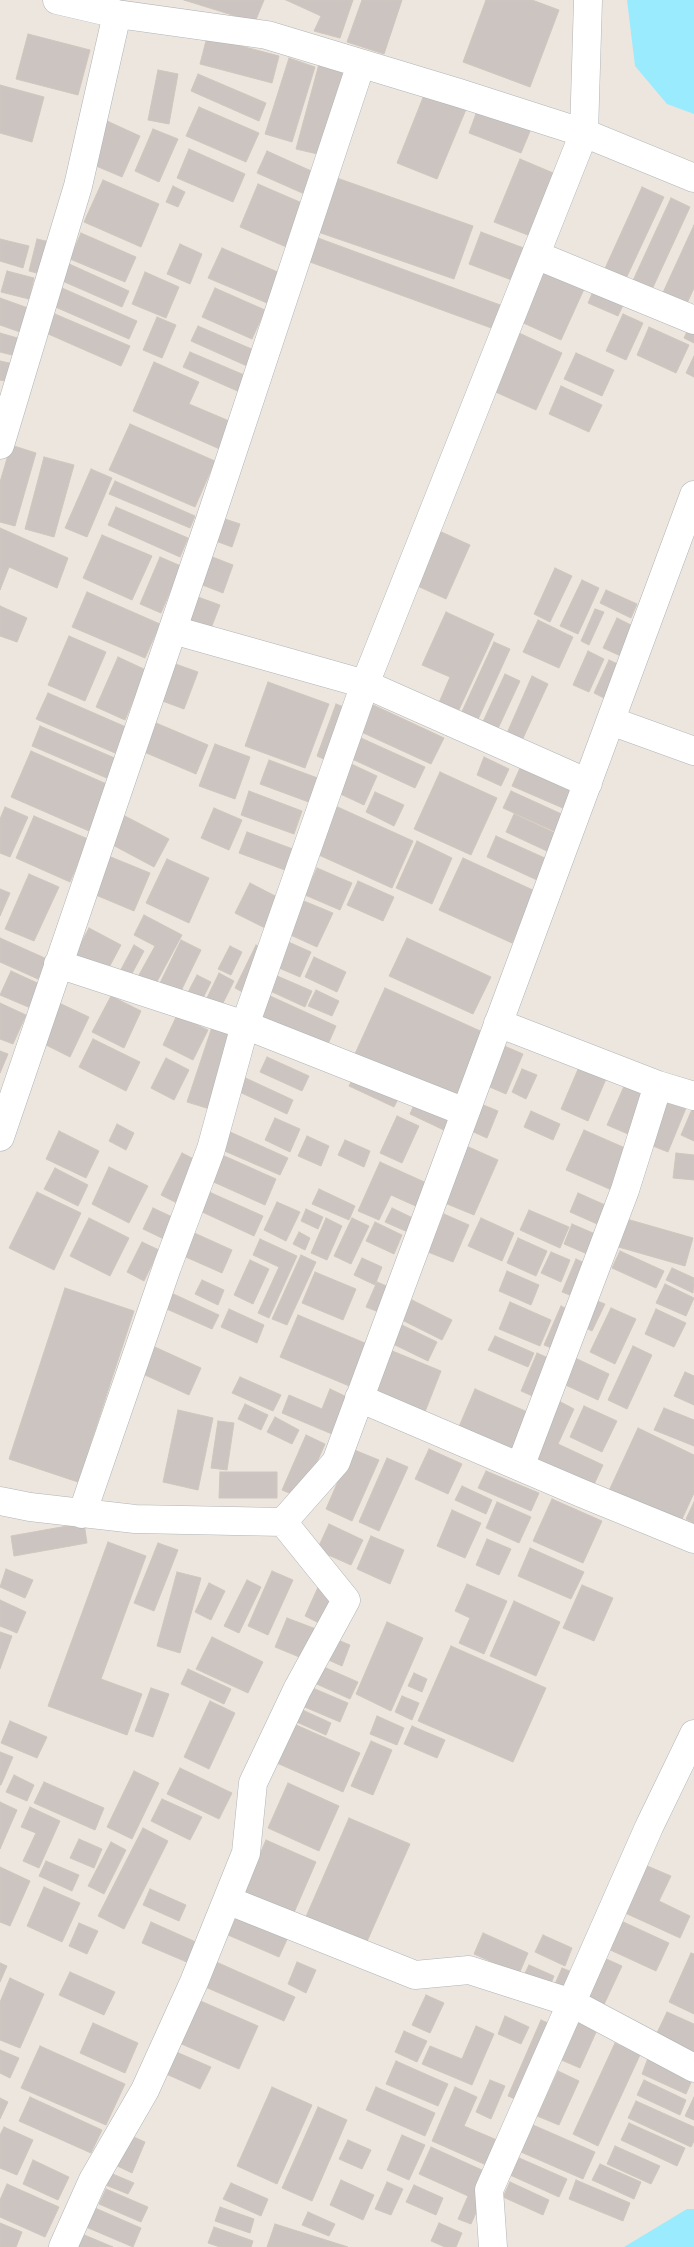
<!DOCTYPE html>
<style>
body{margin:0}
canvas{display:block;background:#ece6de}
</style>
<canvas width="694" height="2247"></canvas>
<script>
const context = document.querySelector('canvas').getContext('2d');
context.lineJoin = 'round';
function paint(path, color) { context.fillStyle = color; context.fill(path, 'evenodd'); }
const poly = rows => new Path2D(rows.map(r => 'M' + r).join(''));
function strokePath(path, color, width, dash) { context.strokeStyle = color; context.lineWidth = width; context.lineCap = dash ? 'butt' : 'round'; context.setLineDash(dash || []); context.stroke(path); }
const water = poly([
 [627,0,694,0,694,114,667,104,635,66],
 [687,2209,694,2209,694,2247,624,2247]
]);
const building = poly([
 [184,0,264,0,255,22,184,0],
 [286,0,353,0,340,38,314,31,321,16,286,0],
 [362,0,402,0,384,54,347,42,362,0],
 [486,0,532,0,559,10,530,87,463,62,486,0],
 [28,34,90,50,78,95,16,79,28,34],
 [207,37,279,56,272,83,200,64,207,37],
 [289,58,315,67,292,142,265,134,289,58],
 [319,64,349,72,326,156,296,149,319,64],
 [158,70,178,74,169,124,148,120,158,70],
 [198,74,266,103,259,121,191,91,198,74],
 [0,85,44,97,32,142,0,133,0,85],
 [426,90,467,107,437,179,397,163,426,90],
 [199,107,259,133,246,162,186,136,199,107],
 [478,108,531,129,521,153,469,133,478,108],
 [107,121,140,136,122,177,89,163,107,121],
 [153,129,178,139,159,182,135,171,153,129],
 [189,149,245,174,233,202,177,178,189,149],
 [267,151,318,174,309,196,257,173,267,151],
 [520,159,558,175,533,237,494,222,520,159],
 [337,178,473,226,454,279,318,232,337,178],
 [103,180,159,204,141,247,84,222,103,180],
 [258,184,309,206,291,249,240,227,258,184],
 [173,186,185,192,178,207,166,202,173,186],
 [642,187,664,197,623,285,602,275,642,187],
 [671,198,690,207,649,296,630,287,671,198],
 [694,225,694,288,684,310,660,299,694,225],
 [481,232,529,250,517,282,469,264,481,232],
 [81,233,136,257,125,282,70,259,81,233],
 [318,238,503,306,494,329,310,262,318,238],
 [0,239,29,246,23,268,0,261,0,239],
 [37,239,54,243,45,275,29,271,37,239],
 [180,244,202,254,190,284,167,274,180,244],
 [222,248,280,273,267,303,208,278,222,248],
 [67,263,129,291,122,307,60,280,67,263],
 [543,268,585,287,561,340,519,321,543,268],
 [7,271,34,278,29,299,1,292,7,271],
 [145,272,179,287,166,318,132,304,145,272],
 [595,287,625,301,618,316,588,303,595,287],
 [62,288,137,321,129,339,53,306,62,288],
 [215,288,265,310,252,339,202,317,215,288],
 [0,298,28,308,20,332,0,325,0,298],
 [55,314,130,346,121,366,46,333,55,314],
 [623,314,643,323,626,360,606,351,623,314],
 [157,317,176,325,162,358,143,350,157,317],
 [691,323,694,325,694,343,684,338,691,323],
 [198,326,254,350,247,366,191,341,198,326],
 [649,327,689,345,676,373,637,355,649,327],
 [517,332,562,353,536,410,491,390,517,332],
 [0,333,21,339,16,356,0,352,0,333],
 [190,352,249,377,242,393,183,367,190,352],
 [576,353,614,370,602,396,564,379,576,353],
 [694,356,694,377,686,373,694,356],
 [0,361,14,364,10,382,0,380,0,361],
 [154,362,199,382,189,404,234,423,222,450,133,411,154,362],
 [561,386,602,405,589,432,549,414,561,386],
 [130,424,215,461,195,507,109,470,130,424],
 [11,445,36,453,15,526,0,522,0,482,11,445],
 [44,457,74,465,54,537,25,529,44,457],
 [91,469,112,478,87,537,65,528,91,469],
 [115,481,195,516,190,528,109,494,115,481],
 [116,507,188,538,180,557,108,525,116,507],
 [222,518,240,524,232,547,213,540,222,518],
 [0,528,68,558,57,588,9,567,0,590,0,528],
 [437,530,470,545,446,599,413,584,437,530],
 [102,535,152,556,132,600,83,578,102,535],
 [210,556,233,565,223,593,200,584,210,556],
 [160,557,181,566,161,613,140,604,160,557],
 [555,568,572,576,550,622,534,614,555,568],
 [582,580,599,588,578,634,560,626,582,580],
 [606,590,637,604,631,618,600,603,606,590],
 [87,592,160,624,145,658,72,627,87,592],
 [198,597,220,605,210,631,188,624,198,597],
 [0,606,27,618,17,642,0,636,0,606],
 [595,609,604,612,589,645,581,641,595,609],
 [446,612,494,634,457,714,438,705,450,677,422,665,446,612],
 [617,618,637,628,623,657,603,648,617,618],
 [538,620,573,637,559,668,523,652,538,620],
 [69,636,106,652,85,701,48,685,69,636],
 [494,642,510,649,475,726,459,718,494,642],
 [588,651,604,659,589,692,573,685,588,651],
 [118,657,146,670,125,720,96,707,118,657],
 [609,660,624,667,608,700,594,693,609,660],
 [170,662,198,672,184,709,157,699,170,662],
 [505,674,520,681,495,735,480,728,505,674],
 [532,676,548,684,519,747,504,740,532,676],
 [268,682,329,704,305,768,245,746,268,682],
 [48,693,126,727,115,753,36,719,48,693],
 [369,703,444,738,431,764,357,730,369,703],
 [336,704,349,709,330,762,317,756,336,704],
 [149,720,208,745,196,774,137,749,149,720],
 [40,726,117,759,109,779,32,746,40,726],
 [361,738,425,767,415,788,352,759,361,738],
 [215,744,250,757,235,799,199,786,215,744],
 [31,751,109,785,89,831,11,797,31,751],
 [484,757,509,769,501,786,477,775,484,757],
 [269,760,323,780,314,804,260,784,269,760],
 [347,762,377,776,364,805,334,791,347,762],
 [520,768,573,792,565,809,512,786,520,768],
 [440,772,497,798,471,855,414,829,440,772],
 [249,791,302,811,294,834,241,815,249,791],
 [511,791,566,816,558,833,503,808,511,791],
 [375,792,404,805,394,826,366,812,375,792],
 [331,804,413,841,392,888,310,851,331,804],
 [5,807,28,817,10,857,0,853,0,819,5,807],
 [214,808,242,820,229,850,201,838,214,808],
 [514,814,557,834,549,852,506,832,514,814],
 [123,815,169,839,154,867,109,843,123,815],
 [34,816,88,839,70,882,16,858,34,816],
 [247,832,301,852,293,873,239,853,247,832],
 [496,836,547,859,537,880,487,857,496,836],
 [417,841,452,858,432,904,396,888,417,841],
 [106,855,150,873,134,911,91,893,106,855],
 [463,858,535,891,512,943,439,910,463,858],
 [167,859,209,878,189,923,146,903,167,859],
 [317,868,352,883,340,910,305,895,317,868],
 [29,874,59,887,34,941,5,929,29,874],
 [358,881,394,897,383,921,347,905,358,881],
 [250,883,283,900,269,930,235,913,250,883],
 [0,889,10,893,0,916,0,889],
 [299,899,333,913,317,947,284,932,299,899],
 [144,915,182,935,152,991,135,982,155,946,134,935,144,915],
 [89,928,121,945,105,975,73,958,89,928],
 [0,938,47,959,38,979,0,962,0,938],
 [407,938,491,977,473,1014,389,976,407,938],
 [181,940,201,950,180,993,160,983,181,940],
 [284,940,311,952,300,977,272,965,284,940],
 [134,945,144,951,128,981,118,975,134,945],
 [256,945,269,952,248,995,235,988,256,945],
 [230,946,242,952,231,975,218,969,230,946],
 [314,957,346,972,337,992,305,977,314,957],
 [11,971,44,986,33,1009,0,995,11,971],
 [219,973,234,981,221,1007,206,1000,219,973],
 [197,975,211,982,198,1008,184,1000,197,975],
 [275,975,312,991,305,1007,268,990,275,975],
 [385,988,487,1034,456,1103,354,1056,385,988],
 [316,990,339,1001,332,1016,308,1006,316,990],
 [268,995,336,1026,325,1051,257,1019,268,995],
 [111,996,141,1011,124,1048,92,1032,111,996],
 [57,1002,89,1017,70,1057,38,1041,57,1002],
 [0,1003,26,1015,13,1044,0,1039,0,1003],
 [177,1015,208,1030,193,1060,163,1045,177,1015],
 [212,1027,237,1036,213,1110,187,1102,212,1027],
 [93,1039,140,1062,126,1091,79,1067,93,1039],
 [502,1045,523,1054,506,1094,485,1085,502,1045],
 [0,1051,8,1054,0,1073,0,1051],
 [267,1057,309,1076,302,1091,260,1072,267,1057],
 [166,1058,189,1070,174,1100,151,1088,166,1058],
 [579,1067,606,1079,588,1121,561,1109,579,1067],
 [522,1069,537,1075,526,1099,512,1092,522,1069],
 [356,1072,401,1093,394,1107,349,1086,356,1072],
 [239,1075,293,1100,287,1114,233,1089,239,1075],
 [625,1084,653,1096,635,1137,607,1125,625,1084],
 [418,1096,457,1113,448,1132,410,1114,418,1096],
 [661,1098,686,1108,668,1152,643,1142,661,1098],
 [481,1104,498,1111,487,1138,469,1130,481,1104],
 [693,1107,694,1107,694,1141,681,1135,693,1107],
 [531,1111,560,1124,553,1140,524,1127,531,1111],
 [397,1116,419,1126,402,1163,380,1153,397,1116],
 [275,1118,300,1129,290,1152,265,1140,275,1118],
 [117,1124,134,1133,126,1150,109,1141,117,1124],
 [584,1130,632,1151,614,1191,566,1170,584,1130],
 [59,1131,99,1151,86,1178,46,1159,59,1131],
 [228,1131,288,1158,280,1175,220,1149,228,1131],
 [307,1136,329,1146,321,1166,298,1156,307,1136],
 [345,1140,370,1151,364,1167,338,1155,345,1140],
 [464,1145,498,1160,474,1215,440,1201,464,1145],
 [182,1153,202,1163,181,1205,161,1195,182,1153],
 [676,1153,694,1155,694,1180,673,1178,676,1153],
 [220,1154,276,1179,265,1205,209,1180,220,1154],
 [380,1162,431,1185,420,1208,391,1195,379,1220,358,1211,380,1162],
 [109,1167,148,1186,129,1223,92,1204,109,1167],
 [55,1168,88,1185,78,1206,44,1189,55,1168],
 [319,1189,355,1206,349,1220,312,1204,319,1189],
 [207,1191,263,1216,254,1236,198,1210,207,1191],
 [37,1192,81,1213,54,1270,9,1248,37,1192],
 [578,1193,612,1208,604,1227,570,1212,578,1193],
 [277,1202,300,1212,286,1241,264,1230,277,1202],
 [153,1208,179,1220,168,1241,143,1229,153,1208],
 [392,1208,417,1220,410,1233,385,1222,392,1208],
 [306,1209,323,1217,318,1229,301,1221,306,1209],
 [529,1210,569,1227,560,1248,520,1230,529,1210],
 [444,1214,469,1225,453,1262,428,1252,444,1214],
 [89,1218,129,1238,110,1276,70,1256,89,1218],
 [326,1218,342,1226,327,1260,311,1253,326,1218],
 [352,1218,369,1226,351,1264,334,1256,352,1218],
 [481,1218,514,1233,502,1261,468,1246,481,1218],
 [623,1218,693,1238,685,1266,615,1246,623,1218],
 [375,1222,402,1235,394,1254,366,1241,375,1222],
 [572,1224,600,1236,592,1256,564,1244,572,1224],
 [190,1231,232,1250,222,1273,179,1254,190,1231],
 [299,1232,310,1238,305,1250,293,1244,299,1232],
 [518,1238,547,1251,536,1276,507,1263,518,1238],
 [260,1239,297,1256,269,1318,258,1313,279,1267,253,1255,260,1239],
 [142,1242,159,1250,144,1281,127,1272,142,1242],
 [620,1251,664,1271,656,1288,612,1268,620,1251],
 [551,1252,570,1260,561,1282,541,1273,551,1252],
 [301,1255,316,1262,287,1325,272,1319,301,1255],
 [362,1258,382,1267,375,1285,354,1275,362,1258],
 [576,1259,589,1265,575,1297,562,1292,576,1259],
 [250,1260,269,1269,253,1304,234,1295,250,1260],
 [672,1268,694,1278,693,1293,666,1280,672,1268],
 [507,1271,539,1285,531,1305,499,1291,507,1271],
 [315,1272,356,1289,343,1320,302,1303,315,1272],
 [202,1280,224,1290,218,1305,195,1294,202,1280],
 [377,1282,396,1290,386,1315,366,1307,377,1282],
 [665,1284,694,1298,686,1316,656,1303,665,1284],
 [65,1288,134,1311,78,1482,9,1459,65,1288],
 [167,1291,219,1315,212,1329,160,1306,167,1291],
 [592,1299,605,1304,592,1331,580,1325,592,1299],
 [412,1300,452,1320,442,1340,402,1320,412,1300],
 [510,1302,551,1320,540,1346,499,1329,510,1302],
 [561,1306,573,1312,556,1350,544,1345,561,1306],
 [611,1308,636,1319,615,1364,590,1352,611,1308],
 [229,1309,264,1325,257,1343,221,1327,229,1309],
 [656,1309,686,1323,674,1347,645,1334,656,1309],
 [298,1315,372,1346,354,1388,280,1357,298,1315],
 [402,1325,437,1342,428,1361,393,1344,402,1325],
 [495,1336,534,1353,528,1367,488,1350,495,1336],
 [146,1343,201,1368,189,1395,134,1370,146,1343],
 [633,1346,652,1355,627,1409,608,1400,633,1346],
 [390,1350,441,1371,423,1417,372,1396,390,1350],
 [537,1353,553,1360,537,1398,521,1391,537,1353],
 [571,1356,609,1374,598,1400,559,1382,571,1356],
 [685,1372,694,1376,694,1405,674,1396,685,1372],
 [240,1377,281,1395,273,1411,232,1393,240,1377],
 [330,1389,347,1397,332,1434,282,1413,289,1395,322,1409,330,1389],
 [475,1389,532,1414,515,1453,458,1429,475,1389],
 [555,1399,574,1409,558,1444,603,1465,591,1491,526,1462,555,1399],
 [245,1404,268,1415,261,1430,238,1419,245,1404],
 [584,1406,617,1421,602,1452,570,1437,584,1406],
 [664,1408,694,1420,694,1446,654,1430,664,1408],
 [178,1410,213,1418,198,1490,163,1482,178,1410],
 [275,1417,299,1430,292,1444,267,1432,275,1417],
 [218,1421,234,1423,227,1470,211,1468,218,1421],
 [638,1428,694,1455,694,1493,678,1528,607,1495,638,1428],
 [306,1435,325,1444,301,1498,282,1490,306,1435],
 [352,1449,379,1460,352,1521,326,1509,352,1449],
 [429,1449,462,1464,448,1494,415,1479,429,1449],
 [387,1458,408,1467,379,1531,359,1522,387,1458],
 [486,1471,539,1493,531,1511,478,1488,486,1471],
 [220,1472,277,1472,277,1498,219,1498,220,1472],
 [462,1486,492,1500,486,1514,455,1500,462,1486],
 [552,1499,602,1521,583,1563,533,1541,552,1499],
 [497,1502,531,1517,519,1543,486,1528,497,1502],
 [694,1502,694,1523,686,1519,694,1502],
 [452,1510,481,1523,465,1558,437,1546,452,1510],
 [84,1523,87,1543,14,1556,11,1536,84,1523],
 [329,1524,363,1540,351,1565,317,1550,329,1524],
 [371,1536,404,1550,390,1584,357,1569,371,1536],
 [487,1539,511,1549,499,1575,476,1565,487,1539],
 [108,1542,146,1556,101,1679,142,1694,127,1735,48,1706,108,1542],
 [158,1543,178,1550,154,1611,134,1603,158,1543],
 [530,1548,584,1572,571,1599,518,1576,530,1548],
 [6,1569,33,1580,25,1598,0,1587,6,1569],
 [272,1571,293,1580,268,1635,248,1626,272,1571],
 [177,1572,201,1578,180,1653,157,1646,177,1572],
 [247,1580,261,1587,239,1633,224,1626,247,1580],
 [209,1583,225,1591,211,1620,195,1612,209,1583],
 [467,1584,507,1601,484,1654,459,1643,470,1618,455,1611,467,1584],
 [319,1585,338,1593,323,1625,305,1616,319,1585],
 [582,1585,613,1598,594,1641,563,1628,582,1585],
 [0,1600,26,1612,17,1633,0,1626,0,1600],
 [514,1601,560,1622,536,1676,490,1656,514,1601],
 [287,1618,316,1629,304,1659,275,1647,287,1618],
 [387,1622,423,1638,391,1711,356,1694,387,1622],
 [0,1632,12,1636,0,1669,0,1632],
 [212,1637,263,1662,248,1693,196,1669,212,1637],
 [333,1638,350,1645,342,1666,324,1658,333,1638],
 [451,1646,546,1688,513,1762,418,1721,451,1646],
 [317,1664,358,1682,350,1699,310,1681,317,1664],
 [188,1669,231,1689,224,1704,181,1684,188,1669],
 [414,1673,427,1679,422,1692,408,1686,414,1673],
 [308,1686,348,1703,340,1722,300,1705,308,1686],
 [151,1688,169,1694,153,1737,135,1731,151,1688],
 [402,1696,419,1703,412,1720,395,1712,402,1696],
 [210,1701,235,1713,209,1769,184,1757,210,1701],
 [296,1707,331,1723,326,1735,290,1719,296,1707],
 [377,1716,404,1728,397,1745,370,1734,377,1716],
 [10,1721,47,1737,37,1758,1,1743,10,1721],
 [287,1721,360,1753,343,1792,270,1760,287,1721],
 [412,1726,445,1740,437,1758,404,1744,412,1726],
 [371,1741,392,1750,373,1795,351,1786,371,1741],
 [0,1752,13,1757,1,1785,0,1785,0,1752],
 [180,1768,232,1793,219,1819,167,1794,180,1768],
 [134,1771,159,1783,132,1839,107,1827,134,1771],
 [14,1775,34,1785,27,1801,6,1792,14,1775],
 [44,1782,104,1808,95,1830,34,1803,44,1782],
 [288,1783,339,1806,319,1851,268,1828,288,1783],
 [162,1799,202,1817,190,1840,151,1821,162,1799],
 [0,1802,17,1810,0,1849,0,1802],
 [30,1807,60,1821,39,1868,23,1861,36,1833,21,1827,30,1807],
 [349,1818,410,1844,365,1946,305,1919,349,1818],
 [143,1828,168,1841,124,1929,98,1916,143,1828],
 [79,1839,102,1849,94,1868,70,1858,79,1839],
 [266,1840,316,1862,293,1915,243,1893,266,1840],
 [111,1842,126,1850,104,1894,88,1886,111,1842],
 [46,1861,79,1875,72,1891,39,1876,46,1861],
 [645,1865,671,1876,659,1901,690,1916,680,1938,623,1912,645,1865],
 [0,1867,30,1881,10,1926,0,1922,0,1867],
 [44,1887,80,1903,62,1942,27,1926,44,1887],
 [150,1889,186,1905,179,1921,143,1905,150,1889],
 [238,1912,289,1935,279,1957,228,1935,238,1912],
 [619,1920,669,1943,656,1971,606,1948,619,1920],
 [151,1922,198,1943,189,1963,142,1943,151,1922],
 [79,1923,98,1931,87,1954,69,1946,79,1923],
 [483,1933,528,1953,519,1974,474,1954,483,1933],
 [543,1935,572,1948,565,1966,535,1952,543,1935],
 [691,1953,694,1954,694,2014,669,2002,691,1953],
 [602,1957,622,1966,601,2011,582,2002,602,1957],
 [214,1961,295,1997,284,2021,203,1986,214,1961],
 [297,1962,316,1970,306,1993,288,1984,297,1962],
 [0,1963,7,1966,0,1982,0,1963],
 [529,1965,554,1976,549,1988,523,1977,529,1965],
 [562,1968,577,1974,566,1997,552,1991,562,1968],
 [70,1972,115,1992,104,2015,59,1995,70,1972],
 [10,1978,44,1994,20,2048,0,2040,0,2002,10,1978],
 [426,1995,444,2003,430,2033,412,2025,426,1995],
 [196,1999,258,2026,239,2069,177,2042,196,1999],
 [667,2012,694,2024,694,2054,655,2037,667,2012],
 [505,2016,529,2027,521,2044,498,2034,505,2016],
 [541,2020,555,2026,522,2102,508,2096,541,2020],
 [577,2021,597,2030,580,2068,559,2059,577,2021],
 [93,2023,138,2043,125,2073,80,2053,93,2023],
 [476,2026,494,2034,472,2085,422,2064,430,2046,462,2059,476,2026],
 [404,2031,427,2041,417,2062,395,2052,404,2031],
 [615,2043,640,2055,598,2146,573,2134,615,2043],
 [40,2046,125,2084,106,2125,21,2088,40,2046],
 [0,2050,19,2058,10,2078,0,2073,0,2050],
 [174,2051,211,2067,200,2089,164,2073,174,2051],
 [648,2058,693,2078,686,2094,642,2074,648,2058],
 [396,2061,448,2084,438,2106,386,2084,396,2061],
 [558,2071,579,2081,559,2125,537,2116,558,2071],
 [490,2080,505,2086,491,2119,476,2112,490,2080],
 [644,2080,686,2100,680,2115,637,2095,644,2080],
 [272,2087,312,2105,277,2184,237,2166,272,2087],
 [376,2087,435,2113,425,2136,366,2110,376,2087],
 [455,2087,477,2097,464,2126,504,2143,493,2168,432,2141,455,2087],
 [30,2097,102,2130,91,2153,19,2121,30,2097],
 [694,2097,694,2120,685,2116,694,2097],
 [0,2098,8,2102,0,2119,0,2098],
 [636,2101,694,2127,694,2141,691,2147,628,2118,636,2101],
 [318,2107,347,2120,312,2201,282,2188,318,2107],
 [629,2123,685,2148,677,2166,621,2140,629,2123],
 [533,2125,595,2152,583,2179,521,2152,533,2125],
 [4,2127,33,2140,17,2175,0,2168,0,2135,4,2127],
 [125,2133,145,2142,132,2173,111,2163,125,2133],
 [402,2135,425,2145,409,2180,387,2170,402,2135],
 [348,2140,371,2150,362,2169,339,2159,348,2140],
 [615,2146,660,2166,651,2184,607,2164,615,2146],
 [431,2147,493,2175,471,2224,458,2219,468,2196,419,2174,431,2147],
 [517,2157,567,2179,559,2197,510,2175,517,2157],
 [33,2160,69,2177,58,2200,23,2184,33,2160],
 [600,2164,641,2182,634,2199,592,2180,600,2164],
 [108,2172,134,2183,128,2194,103,2184,108,2172],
 [341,2180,374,2195,363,2220,330,2205,341,2180],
 [576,2180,630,2203,623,2221,569,2199,576,2180],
 [387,2182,403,2189,391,2215,375,2209,387,2182],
 [510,2182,549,2200,543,2215,503,2197,510,2182],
 [231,2183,268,2199,261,2216,223,2199,231,2183],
 [7,2184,59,2207,45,2237,0,2217,0,2200,7,2184],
 [414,2185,443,2198,436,2215,406,2202,414,2185],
 [106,2189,148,2207,141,2222,99,2204,106,2189],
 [220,2207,254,2219,250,2233,215,2221,220,2207],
 [95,2208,141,2228,133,2247,86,2227,95,2208],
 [308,2212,335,2224,329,2236,302,2225,308,2212],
 [0,2223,22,2232,16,2247,0,2247,0,2223],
 [439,2223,462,2233,456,2247,445,2247,431,2241,439,2223],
 [275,2224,348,2247,267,2247,275,2224],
 [214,2227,253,2241,251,2247,220,2247,208,2243,214,2227],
 [82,2234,113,2247,76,2247,82,2234]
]);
const minor = poly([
 [57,0,117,14,267,35,459,93,584,133,694,178],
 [536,255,694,320],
 [0,445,78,186,117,14],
 [173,630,365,684,588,783],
 [611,721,694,751],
 [58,964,245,1025,465,1112],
 [498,1023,658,1085,694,1096],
 [0,1137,209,523,361,64],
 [359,1398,581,1493,694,1539],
 [520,1467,625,1190,658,1085],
 [0,1501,30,1507,135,1519,283,1522,336,1462,694,495],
 [82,1514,167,1267,211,1149,245,1025,365,684,584,133,588,0],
 [227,1900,415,1975,469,1970,572,2003,694,2068],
 [63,2247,93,2180,145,2090,194,1982,246,1853,253,1783,297,1690,346,1600,283,1522],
 [493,2247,489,2190,649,1827,694,1734]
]);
paint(water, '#9bebff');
paint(building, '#cbc4c0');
strokePath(building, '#d0c6bd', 1);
strokePath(minor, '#b0b4b7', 29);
strokePath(minor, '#fff', 28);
</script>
